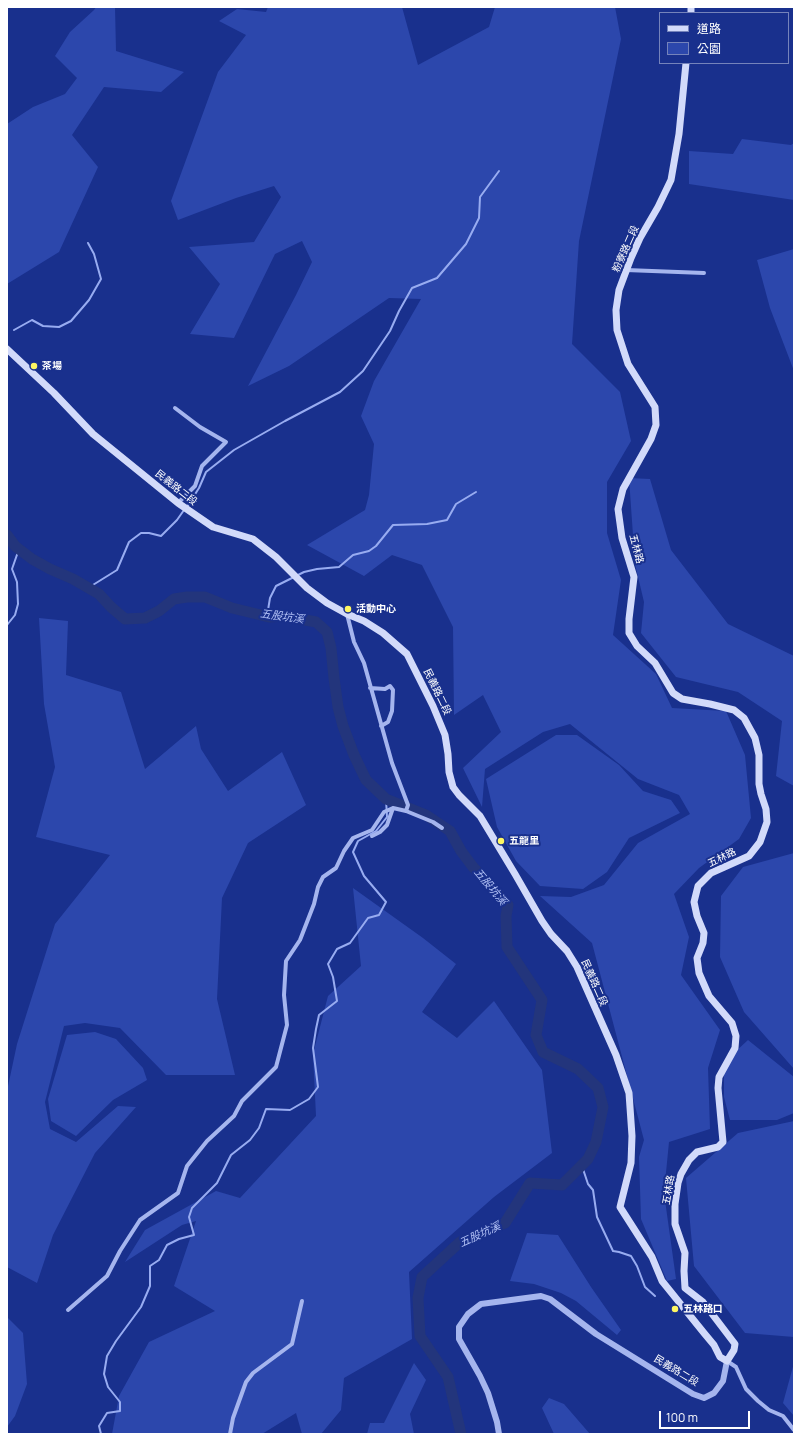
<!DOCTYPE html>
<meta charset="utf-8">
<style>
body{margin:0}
#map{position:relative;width:801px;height:1441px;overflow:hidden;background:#19308d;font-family:Manrope,"Noto Sans TC",sans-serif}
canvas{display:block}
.frame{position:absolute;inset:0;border:8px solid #fff;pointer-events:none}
.legend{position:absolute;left:659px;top:12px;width:130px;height:52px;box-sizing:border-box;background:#19308d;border:1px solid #7583bb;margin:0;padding:5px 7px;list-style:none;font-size:12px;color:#fff}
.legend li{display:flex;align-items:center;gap:8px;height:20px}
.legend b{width:20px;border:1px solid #7583bb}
.scale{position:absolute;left:659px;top:1411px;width:91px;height:18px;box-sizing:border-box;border:2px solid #fff;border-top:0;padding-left:5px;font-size:12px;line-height:14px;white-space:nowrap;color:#fff;-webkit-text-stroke:3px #19308d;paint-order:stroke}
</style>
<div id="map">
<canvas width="801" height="1441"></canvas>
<div class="frame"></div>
<ul class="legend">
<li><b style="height:5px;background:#d2dafa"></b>道路</li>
<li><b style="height:11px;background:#2c47ac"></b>公園</li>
</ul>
<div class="scale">100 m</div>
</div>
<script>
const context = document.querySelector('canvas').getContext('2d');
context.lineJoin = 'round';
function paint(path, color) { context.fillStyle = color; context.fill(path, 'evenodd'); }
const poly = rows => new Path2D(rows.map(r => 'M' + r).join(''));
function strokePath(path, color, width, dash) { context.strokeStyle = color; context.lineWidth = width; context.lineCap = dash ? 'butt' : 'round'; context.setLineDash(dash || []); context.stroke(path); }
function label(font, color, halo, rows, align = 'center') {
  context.font = font + ' Manrope,"Noto Sans TC",sans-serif'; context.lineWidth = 4; context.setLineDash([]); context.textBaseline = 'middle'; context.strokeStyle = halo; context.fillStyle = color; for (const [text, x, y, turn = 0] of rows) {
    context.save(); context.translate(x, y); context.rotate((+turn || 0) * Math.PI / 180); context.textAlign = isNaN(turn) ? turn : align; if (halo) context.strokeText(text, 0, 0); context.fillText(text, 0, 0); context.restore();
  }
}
const green = poly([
 [96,7,115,7,116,51,184,72,161,92,104,87,72,135,98,167,59,252,7,284,7,124,33,107,65,94,77,78,55,56,70,32,94,10],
 [268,7,402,7,418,65,489,27,495,7,615,7,621,39,579,241,572,344,620,392,631,441,607,482,607,533,621,580,613,635,656,674,672,708,726,711,745,755,751,818,739,839,699,868,674,894,689,937,681,975,720,1030,708,1068,710,1129,669,1142,664,1193,676,1279,667,1281,641,1219,639,1157,644,1140,592,943,540,896,571,897,604,885,638,843,690,814,679,795,638,779,570,724,543,732,485,769,482,807,463,768,501,732,483,695,454,715,453,627,422,565,392,555,364,576,307,545,365,510,369,495,374,444,361,416,374,381,421,299,389,298,289,366,248,386,296,295,312,262,302,241,275,254,234,338,190,334,220,284,189,247,254,242,281,197,274,186,236,198,178,220,171,201,218,72,246,35,219,21,237,9,266,12],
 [742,139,791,145,794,143,794,200,689,184,689,151,733,154],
 [794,249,794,371,770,308,757,260],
 [629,478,650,479,671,550,728,624,794,656,794,786,776,776,782,721,738,692,676,677,641,633,644,602,635,564],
 [39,618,68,621,66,675,121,692,145,769,196,726,201,749,228,791,282,752,306,805,248,843,222,898,217,999,235,1075,166,1075,120,1028,85,1023,64,1026,45,1102,50,1129,76,1142,118,1106,136,1107,95,1153,53,1235,37,1283,7,1267,7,1091,17,1044,55,924,110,855,36,837,55,767,44,704],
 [556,735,577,735,619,765,643,791,671,800,680,813,629,838,607,872,583,889,540,886,516,861,497,827,486,779],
 [794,853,794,1069,744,1012,720,957,721,896,743,867],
 [353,888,423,938,456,964,422,1012,457,1038,494,1001,542,1070,552,1153,494,1197,409,1272,412,1339,344,1378,341,1410,321,1434,302,1434,296,1413,262,1434,112,1434,119,1396,149,1342,215,1311,174,1286,196,1221,182,1225,125,1262,145,1230,216,1191,240,1198,316,1116,313,1054,328,996,361,966],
 [95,1032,116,1039,143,1068,147,1080,113,1100,76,1136,51,1121,48,1099,67,1035],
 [748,1040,794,1077,794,1113,777,1120,730,1120,724,1097,724,1069,735,1052],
 [794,1121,794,1337,745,1333,694,1266,686,1178,738,1133],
 [527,1233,558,1235,591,1287,621,1330,617,1335,576,1301,561,1293,534,1284,510,1281],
 [7,1317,23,1333,27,1384,15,1416,7,1427],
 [414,1363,426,1380,410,1414,414,1434,367,1434,370,1423,384,1423],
 [794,1363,794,1416,783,1403],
 [549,1398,564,1404,590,1434,554,1434,542,1408]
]);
const stream = poly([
 [14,330,32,320,43,326,59,327,71,321,89,300,101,279,94,254,88,243],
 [187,507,199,488,206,472,234,450,285,421,340,392,363,371,390,331,399,311,412,288,437,278,466,244,479,218,480,197,499,171],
 [88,588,117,570,129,542,141,533,149,533,161,536,177,520,184,510],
 [267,616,270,598,276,586,304,572,317,569,339,567,353,555,369,551,376,546,393,525,427,524,447,520,456,504,476,492],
 [7,625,15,615,18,604,17,582,12,569,19,549],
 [582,1166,588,1184,593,1190,597,1217,613,1251,619,1252,631,1256,637,1266,645,1287,655,1296],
 [101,1434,99,1426,107,1413,120,1411,120,1402,108,1387,104,1374,107,1356,116,1341,141,1307,150,1286,150,1266,159,1260,167,1245,179,1239,194,1235,189,1217,192,1208,217,1183,231,1155,250,1140,259,1128,266,1109,290,1110,309,1099,318,1087,313,1048,316,1029,319,1015,337,1001,333,977,328,964,337,949,350,943,368,918,379,915,386,902,364,876,353,852,358,841,376,831,387,817,386,799]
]);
const river = poly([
 [7,535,15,546,32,559,50,569,73,579,99,594,111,607,125,619,145,618,159,611,174,599,187,597,205,597,232,608,269,617,285,616,316,622,327,632,331,648,334,678,338,707,343,726,354,755,366,780,386,799,426,815,450,831,461,851,473,867,508,905,506,916,507,947,542,1000,536,1035,543,1052,578,1069,598,1088,603,1107,596,1142,588,1159,562,1185,530,1183,505,1223,460,1242,422,1277,418,1298,420,1336,448,1377,461,1434]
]);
const minor = poly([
 [626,270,704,273],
 [175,408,200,427,226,442,202,466,195,486,178,503],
 [347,614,354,642,364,663,392,763,408,805,406,811],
 [370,688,385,689,390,686,393,690,392,711,388,722,381,726],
 [372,836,380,832,387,825,393,808],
 [68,1310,107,1276,120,1251,140,1220,178,1193,187,1166,207,1141,234,1116,242,1101,276,1067,287,1025,284,995,286,961,300,940,314,904,318,887,323,877,336,868,344,851,353,838,372,830,384,812,393,808,406,811,433,822,442,828],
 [727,1361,736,1367,746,1389,758,1401,769,1410,783,1416,794,1430],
 [230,1434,233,1418,246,1382,253,1373,292,1344,302,1301]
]);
const tertiary = poly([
 [499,1434,497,1422,488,1393,480,1376,459,1339,459,1327,468,1314,481,1304,541,1296,550,1299,596,1334,693,1394,704,1398,714,1393,723,1381,727,1361]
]);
const secondary = poly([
 [691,13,691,7],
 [7,349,54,393,93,434,178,503,213,527,253,539,276,557,307,588,327,603,347,614,364,621,383,633,407,654,433,706,445,735,448,754,449,772,453,787,459,795,480,816,515,874,542,921,551,934,567,951,577,967,616,1055,629,1093,632,1136,631,1163,620,1207,652,1257,662,1281,704,1333,714,1345,720,1357,727,1361,734,1350,735,1344,703,1302,685,1288,684,1271,685,1253,675,1224,675,1204,678,1183,681,1174,689,1160,697,1152,718,1147,723,1142,718,1088,719,1077,735,1048,736,1036,732,1023,709,996,699,973,697,958,703,943,704,933,697,916,694,902,698,886,711,873,749,856,760,842,767,822,766,809,761,794,759,784,759,755,755,738,744,718,734,710,710,704,682,699,673,693,655,663,637,646,629,633,629,619,634,577,622,538,618,509,623,489,651,439,656,425,655,407,628,364,617,330,616,310,619,290,631,258,640,238,658,207,671,180,679,134,686,63]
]);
const markers = [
 [34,366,4,"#fff762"],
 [348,609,4,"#fff762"],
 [501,841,4,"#fff762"],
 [675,1309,4,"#fff762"]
];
const streetNames = [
 ["粉寮路二段",626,249,-66],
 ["民義路二段",176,488,38],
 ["五林路",636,549,75],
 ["民義路二段",437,692,64],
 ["五林路",722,858,-26],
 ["民義路二段",594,983,66],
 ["五林路",669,1190,-80],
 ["民義路二段",676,1371,31]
];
const poiNames = [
 ["茶場",42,366],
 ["活動中心",356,609],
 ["五龍里",509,841],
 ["五林路口",683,1309]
];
const waterNames = [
 ["五股坑溪",282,617,8],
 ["五股坑溪",490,887,50],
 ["五股坑溪",480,1235,-25]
];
paint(green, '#2c47ac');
strokePath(stream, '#98acf1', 2);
strokePath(river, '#23357c', 11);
strokePath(minor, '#a5b5ee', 4);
strokePath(tertiary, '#a5b5ee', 6);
strokePath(secondary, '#d2dafa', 7);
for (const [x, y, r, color] of markers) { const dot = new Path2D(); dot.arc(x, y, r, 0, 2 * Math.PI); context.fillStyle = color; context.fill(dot); strokePath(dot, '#19308d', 1.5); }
label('10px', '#fff', '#19308d', streetNames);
label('bold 10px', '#fff', '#19308d', poiNames, 'left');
label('italic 11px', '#b1c0f5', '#19308d', waterNames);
</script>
